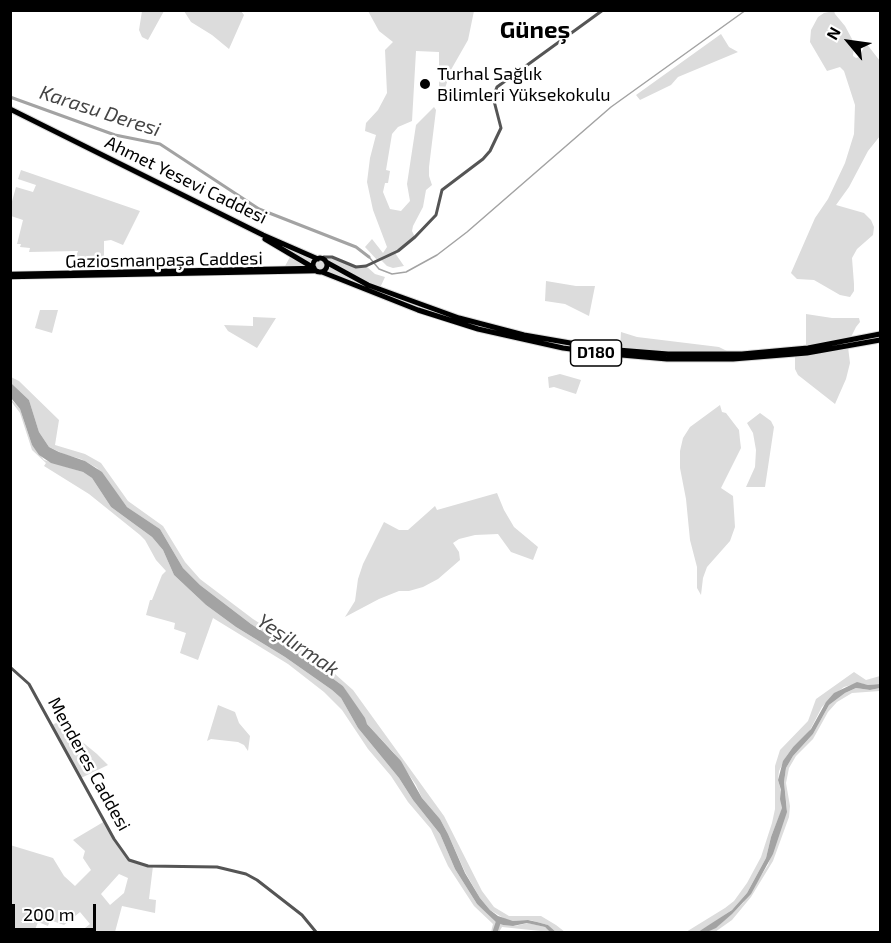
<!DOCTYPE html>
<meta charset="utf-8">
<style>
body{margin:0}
#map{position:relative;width:891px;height:943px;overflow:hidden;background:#fff;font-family:"Exo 2",sans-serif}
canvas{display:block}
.frame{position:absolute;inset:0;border:12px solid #000;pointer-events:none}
.north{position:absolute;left:819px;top:12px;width:60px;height:60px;-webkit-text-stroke:4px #fff;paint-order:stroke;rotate:299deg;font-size:16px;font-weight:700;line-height:24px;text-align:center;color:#000}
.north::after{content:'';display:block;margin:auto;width:21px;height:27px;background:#000;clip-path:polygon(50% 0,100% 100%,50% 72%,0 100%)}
.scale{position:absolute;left:12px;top:904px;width:84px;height:27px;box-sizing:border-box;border:3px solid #000;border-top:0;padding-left:8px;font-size:18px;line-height:21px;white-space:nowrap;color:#000;-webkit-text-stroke:4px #fff;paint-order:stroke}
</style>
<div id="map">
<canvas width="891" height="943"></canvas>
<div class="frame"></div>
<div class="north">N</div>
<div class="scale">200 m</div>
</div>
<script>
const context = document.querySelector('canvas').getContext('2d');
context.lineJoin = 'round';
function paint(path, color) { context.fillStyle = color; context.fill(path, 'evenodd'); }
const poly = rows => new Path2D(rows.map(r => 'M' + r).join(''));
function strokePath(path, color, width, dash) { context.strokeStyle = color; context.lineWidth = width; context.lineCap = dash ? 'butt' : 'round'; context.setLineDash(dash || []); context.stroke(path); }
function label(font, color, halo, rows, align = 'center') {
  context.font = font + ' "Exo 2",sans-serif'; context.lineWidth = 5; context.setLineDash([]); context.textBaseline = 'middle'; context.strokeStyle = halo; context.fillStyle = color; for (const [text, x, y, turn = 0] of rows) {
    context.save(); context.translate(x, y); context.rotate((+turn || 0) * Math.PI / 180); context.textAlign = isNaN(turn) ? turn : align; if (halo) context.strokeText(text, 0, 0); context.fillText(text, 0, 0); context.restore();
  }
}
const green = poly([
 [142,11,164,11,148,40,142,37,139,30],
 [184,11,241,11,244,15,229,49,212,35,191,22],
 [368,11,474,11,468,40,452,68,444,91,439,86,439,52,416,51,412,121,398,127,392,134,386,170,390,171,388,183,385,183,383,192,390,209,401,211,410,201,407,184,416,125,434,107,436,110,429,167,429,176,432,185,426,190,423,207,413,226,412,231,415,237,395,253,404,266,393,268,387,266,381,260,378,261,365,247,372,239,383,253,387,247,373,210,367,182,370,158,376,135,365,131,366,123,378,110,387,93,385,50,393,42,379,31],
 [834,11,835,14,845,26,852,39,854,46,853,56,856,58,859,57,866,43,880,61,880,136,868,151,849,187,836,205,864,213,871,220,874,227,873,235,857,249,852,258,854,284,854,291,850,297,840,295,814,280,797,279,791,273,815,218,828,199,845,163,854,134,855,105,844,71,840,67,827,71,810,42,811,30,818,17,824,13],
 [721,34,729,47,738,52,678,77,671,85,640,100,636,95],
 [21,170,140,211,123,245,111,240,104,241,104,265,92,265,91,258,83,258,83,265,73,265,78,251,29,252,30,248,20,247,21,244,17,244,23,220,11,216,11,205,16,187,33,192,36,185,18,179],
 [278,242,318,259,332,257,350,265,366,266,375,274,385,277,379,290,358,280,356,284,317,271,284,268,291,255],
 [546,281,576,286,595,286,589,316,565,304,545,301],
 [40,310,58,310,52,333,35,328],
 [806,314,832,318,859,318,860,322,856,327,851,337,806,348],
 [253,317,276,318,257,348,228,331,224,325,253,326],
 [621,332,637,337,719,347,733,354,620,350],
 [848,347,850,363,846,379,835,404,798,375,795,369,795,354],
 [560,374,581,380,576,394,554,387,549,388,548,377],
 [11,377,19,381,59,420,55,445,85,454,101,463,128,501,163,526,185,562,200,579,253,619,326,666,353,690,444,816,482,891,494,907,509,916,541,916,556,925,565,932,556,932,548,925,530,920,513,921,505,919,490,910,480,898,465,872,448,834,440,819,422,798,416,785,394,753,367,724,343,686,313,664,251,624,200,585,183,568,160,529,127,507,97,468,81,459,66,455,49,447,39,432,29,400,11,383],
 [10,398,20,409,32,445,44,460,83,472,92,478,111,507,152,537,163,550,174,575,206,605,236,627,285,657,332,690,341,698,358,728,399,778,413,800,440,834,455,869,477,904,503,925,515,926,528,923,545,927,550,932,502,927,499,932,491,932,493,924,474,906,448,866,431,829,408,802,391,776,368,749,342,710,324,692,288,664,213,618,198,660,180,653,186,633,174,629,175,623,146,615,150,600,152,600,162,575,166,571,156,560,145,540,140,535,89,494,44,466,46,463,32,450,20,413,11,401],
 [720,405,722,412,726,413,739,430,740,440,741,448,721,488,733,496,735,527,730,541,707,567,703,578,701,595,697,588,697,567,690,540,686,499,680,468,680,451,683,438,690,427],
 [760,413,771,421,774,427,765,487,746,487,755,467,756,450,753,433,747,423],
 [497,493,504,510,514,527,538,547,533,560,511,552,498,534,475,535,459,539,453,543,459,552,460,560,438,579,423,587,409,591,399,591,379,599,345,617,355,601,358,579,363,564,384,522,399,530,408,530,435,506,437,510],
 [854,672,866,680,880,676,880,684,868,685,859,683,844,687,836,693,822,707,809,732,793,747,786,757,779,771,778,780,781,791,782,809,771,837,766,858,747,893,733,909,713,923,698,932,686,932,725,908,734,901,747,883,761,857,772,823,775,809,775,766,780,750,808,721,816,699],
 [856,688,870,690,880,688,880,691,852,693,837,702,828,712,813,739,796,756,789,768,786,783,790,806,789,817,773,861,751,897,732,920,715,932,706,932,718,926,743,903,768,865,787,810,784,782,786,768,793,756,813,734,829,705,845,693],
 [218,705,235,712,239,723,250,736,248,751,244,745,238,742,211,739,207,741],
 [58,722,97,754,108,765,81,778,52,725],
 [105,821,121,851,129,860,153,866,149,899,156,900,155,913,122,906,115,932,80,932,90,924,80,912,64,925,50,920,48,926,38,922,34,932,11,932,10,845,53,858,64,876,75,886,91,870,83,858,85,851,73,840],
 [119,874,128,878,124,893,110,905,101,894]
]);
const water = poly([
 [11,383,29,400,39,432,49,447,59,452,85,461,102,472,127,507,160,529,183,568,200,585,251,624,313,664,343,686,365,718,367,724,401,761,422,798,440,819,448,834,465,873,480,898,490,910,498,916,513,921,528,920,537,922,548,925,556,932,550,932,545,927,527,923,513,926,503,925,496,922,477,904,455,869,440,834,413,800,399,778,358,728,341,698,332,690,285,657,236,627,206,605,174,575,163,550,152,537,111,507,92,478,83,472,51,463,39,455,32,445,20,409,11,398],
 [857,682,868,685,880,684,880,688,870,690,856,688,845,693,829,705,813,734,793,756,786,768,784,782,787,812,773,854,751,894,732,914,716,928,707,932,698,932,732,910,747,893,766,858,771,837,782,808,780,799,781,790,778,780,783,761,793,747,811,729,826,702,834,693]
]);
const stream = poly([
 [369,257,379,269,392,274,406,272,437,255,467,232,611,107,746,10]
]);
const canal = poly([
 [10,97,115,135,160,144,259,209,356,247,369,257]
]);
const river = poly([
 [495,932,499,920]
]);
const minor = poly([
 [323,260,324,257,332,257,356,267,366,266,398,251,415,237,436,215,442,190,483,159,490,151,501,128,493,97,497,87,603,10],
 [10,667,29,684,114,839,129,860,148,866,217,867,246,874,257,880,302,915,316,932]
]);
const major = poly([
 [10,274,314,268],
 [10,277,317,271]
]);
const highway = poly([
 [10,109,263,235,318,259],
 [265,239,314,268],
 '313 265a7 7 0 1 1 14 0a7 7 0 1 1-14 0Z',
 [326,262,368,285,459,318,524,335,605,349,668,354,742,354,808,348,880,334],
 [322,272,418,310,478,329,563,348,610,354,667,359,733,359,807,353,880,340]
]);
const markers = [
 [425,84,6,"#000"]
];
const shields = [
 [596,353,51]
];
const shieldNames = [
 ["D180",596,353]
];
const poiNames = [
 ["Turhal Sağlık",437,74],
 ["Bilimleri Yüksekokulu",437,95]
];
const streetNames = [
 ["Ahmet Yesevi Caddesi",186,180,26],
 ["Gaziosmanpaşa Caddesi",164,260,-1],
 ["Menderes Caddesi",89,764,61]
];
const waterNames = [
 ["Karasu Deresi",100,111,18],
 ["Yeşilırmak",298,645,34]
];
const districtNames = [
 ["Güneş",535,30]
];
paint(green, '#dcdcdc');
paint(water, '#a3a3a3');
strokePath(stream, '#a3a3a3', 1.5);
strokePath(canal, '#a3a3a3', 3);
strokePath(river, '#a3a3a3', 5);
strokePath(major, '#dbdbdb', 6);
strokePath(highway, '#dbdbdb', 7);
strokePath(minor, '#555', 3);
strokePath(major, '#000', 4.5);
strokePath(highway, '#000', 5);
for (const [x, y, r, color] of markers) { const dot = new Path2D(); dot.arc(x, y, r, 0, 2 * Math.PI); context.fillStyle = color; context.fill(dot); strokePath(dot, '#fff', 2); }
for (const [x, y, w] of shields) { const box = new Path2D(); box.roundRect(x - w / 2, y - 13, w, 26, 4.5); context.fillStyle = '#fff'; context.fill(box); strokePath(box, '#000', 1.5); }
label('bold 16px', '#000', null, shieldNames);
label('18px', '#000', '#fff', poiNames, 'left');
label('18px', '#000', '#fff', streetNames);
label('italic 20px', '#444', '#fff', waterNames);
label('bold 24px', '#000', '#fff', districtNames);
</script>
